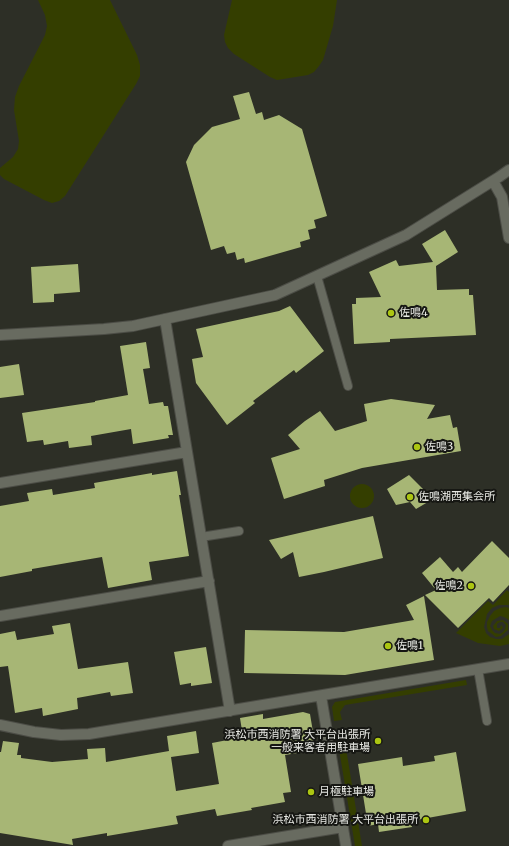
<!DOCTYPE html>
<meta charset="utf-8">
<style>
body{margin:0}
canvas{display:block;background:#2d2f26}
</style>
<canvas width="509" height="846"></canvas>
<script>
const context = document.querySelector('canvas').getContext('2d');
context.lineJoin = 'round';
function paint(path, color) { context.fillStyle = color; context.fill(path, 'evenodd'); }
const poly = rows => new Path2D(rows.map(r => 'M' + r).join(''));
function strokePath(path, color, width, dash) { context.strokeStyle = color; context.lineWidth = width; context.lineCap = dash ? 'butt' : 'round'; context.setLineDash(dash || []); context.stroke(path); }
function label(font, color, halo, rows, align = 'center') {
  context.font = font + ' Merriweather,"Noto Sans JP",serif'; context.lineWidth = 4; context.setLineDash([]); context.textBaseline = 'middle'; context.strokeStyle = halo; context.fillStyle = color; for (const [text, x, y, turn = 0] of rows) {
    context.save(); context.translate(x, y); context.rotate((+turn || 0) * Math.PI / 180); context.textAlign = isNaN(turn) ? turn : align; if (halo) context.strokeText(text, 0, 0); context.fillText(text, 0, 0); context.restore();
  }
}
const green = poly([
 [38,0,110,0,137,55,140,65,140,76,136,84,65,196,59,201,52,203,44,200,4,179,0,175,0,168,13,157,18,149,19,141,14,110,15,97,19,86,45,35,47,26,45,15],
 [232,0,337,0,333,26,323,60,319,66,314,72,308,75,277,80,270,77,234,54,228,48,225,42,224,35],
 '350 496a12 12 0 1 1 24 0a12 12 0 1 1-24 0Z',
 [507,590,509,592,509,605,499,605,492,608,487,614,484,627,486,633,490,637,496,639,502,639,509,634,509,644,500,646,478,643,456,633,488,601,493,605],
 [506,607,509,608,509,620,504,617,500,616,492,621,490,626,492,630,495,633,500,634,503,632,505,629,506,625,503,622,500,622,497,624,497,628,500,628,501,625,502,626,503,628,499,631,494,629,493,626,497,621,503,620,508,624,508,630,501,636,496,637,488,631,487,627,487,622,490,616,494,611,500,608],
 [466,680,467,685,345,705,340,712,342,720,334,721,332,707,335,702],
 [343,730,362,846,355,846,336,731]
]);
const building = poly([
 [249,92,256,114,262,112,264,120,279,115,302,129,327,216,314,220,316,228,308,230,310,239,300,242,301,247,245,263,244,258,237,260,235,252,227,254,224,246,211,250,186,162,194,145,212,127,240,119,233,96],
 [445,230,458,252,436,266,437,290,469,289,469,295,473,295,476,335,390,339,390,342,354,344,352,304,356,304,356,298,381,297,369,272,396,260,399,266,433,262,422,244],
 [78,264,80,292,54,294,54,302,33,303,31,267],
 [290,306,324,351,296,373,294,370,253,401,255,403,227,425,196,383,192,359,203,357,196,329,279,311],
 [146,342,150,368,143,369,149,404,163,402,164,406,168,406,173,435,168,435,169,438,133,444,131,429,91,436,92,445,69,448,68,441,44,445,43,440,27,442,22,413,95,402,95,401,128,395,120,346],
 [19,364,24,395,0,398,0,367],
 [391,399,435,405,427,419,450,415,453,428,457,427,461,451,362,468,324,480,325,486,284,499,271,458,300,449,288,435,305,421,320,411,335,431,367,421,364,404],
 [177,471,181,495,179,495,189,556,149,562,152,580,108,588,102,557,32,569,32,571,0,577,0,506,29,501,27,493,52,489,53,495,95,488,94,483,152,473,152,475],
 [409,475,433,499,416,509,410,502,396,505,387,489],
 [373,516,383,558,324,572,299,577,293,552,281,559,269,540],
 [492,541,509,558,509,585,493,602,489,598,458,628,425,595,436,590,422,573,440,557,453,572,458,567,462,572],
 [424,596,434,660,345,675,244,673,245,630,344,632,414,620,406,605],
 [70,623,78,669,128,662,133,693,111,696,110,692,77,698,78,709,43,716,42,708,15,713,8,666,0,667,0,634,15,631,17,640,54,634,52,626],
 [206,647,212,683,191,686,191,683,180,685,174,652],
 [303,712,310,714,316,750,285,755,291,792,283,793,285,802,251,808,252,810,217,816,215,809,176,816,178,824,107,836,107,833,72,839,73,845,0,833,0,752,1,752,3,741,19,743,17,755,21,755,21,758,52,762,88,759,87,749,105,748,106,762,169,751,167,736,196,731,199,753,171,757,176,791,219,784,212,743,243,737,240,718,263,714,263,719],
 [456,752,466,811,411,821,412,827,379,832,378,824,368,826,358,764,402,757,403,766,435,761,434,756]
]);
const lane = poly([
 [317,276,348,386],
 [201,537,239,531],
 [478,669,487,721]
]);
const street = poly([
 [493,181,502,197,509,238],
 [165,319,230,711],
 [0,335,104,329,133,326,275,295,406,235,499,177,509,170],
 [0,483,187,452],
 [0,616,209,581],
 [321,696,346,846],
 [0,725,34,732,61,735,89,734,509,664],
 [228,846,343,827]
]);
const markers = [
 [391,313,4,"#acc612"],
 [417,447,4,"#acc612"],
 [410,497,4,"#acc612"],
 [471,586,4,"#acc612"],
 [388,646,4,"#acc612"],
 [378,741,4,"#acc612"],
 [311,792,4,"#acc612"],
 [426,820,4,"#acc612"]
];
const poiNames = [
 ["佐鳴4",399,313],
 ["佐鳴3",425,447],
 ["佐鳴湖西集会所",418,497],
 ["佐鳴2",463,586,"right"],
 ["佐鳴1",396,646],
 ["浜松市西消防署 大平台出張所",370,735,"right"],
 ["一般来客者用駐車場",370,748,"right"],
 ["月極駐車場",319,792],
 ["浜松市西消防署 大平台出張所",418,820,"right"]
];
paint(green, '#343e00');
paint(building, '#a7b675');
strokePath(lane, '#4c4d46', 10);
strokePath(street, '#4c4d46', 12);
strokePath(lane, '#686b60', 8);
strokePath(street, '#686b60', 10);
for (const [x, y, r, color] of markers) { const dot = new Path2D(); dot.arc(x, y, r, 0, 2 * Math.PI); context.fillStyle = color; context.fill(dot); strokePath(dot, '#161713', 1.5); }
label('11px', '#e7e8e3', '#161713', poiNames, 'left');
</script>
